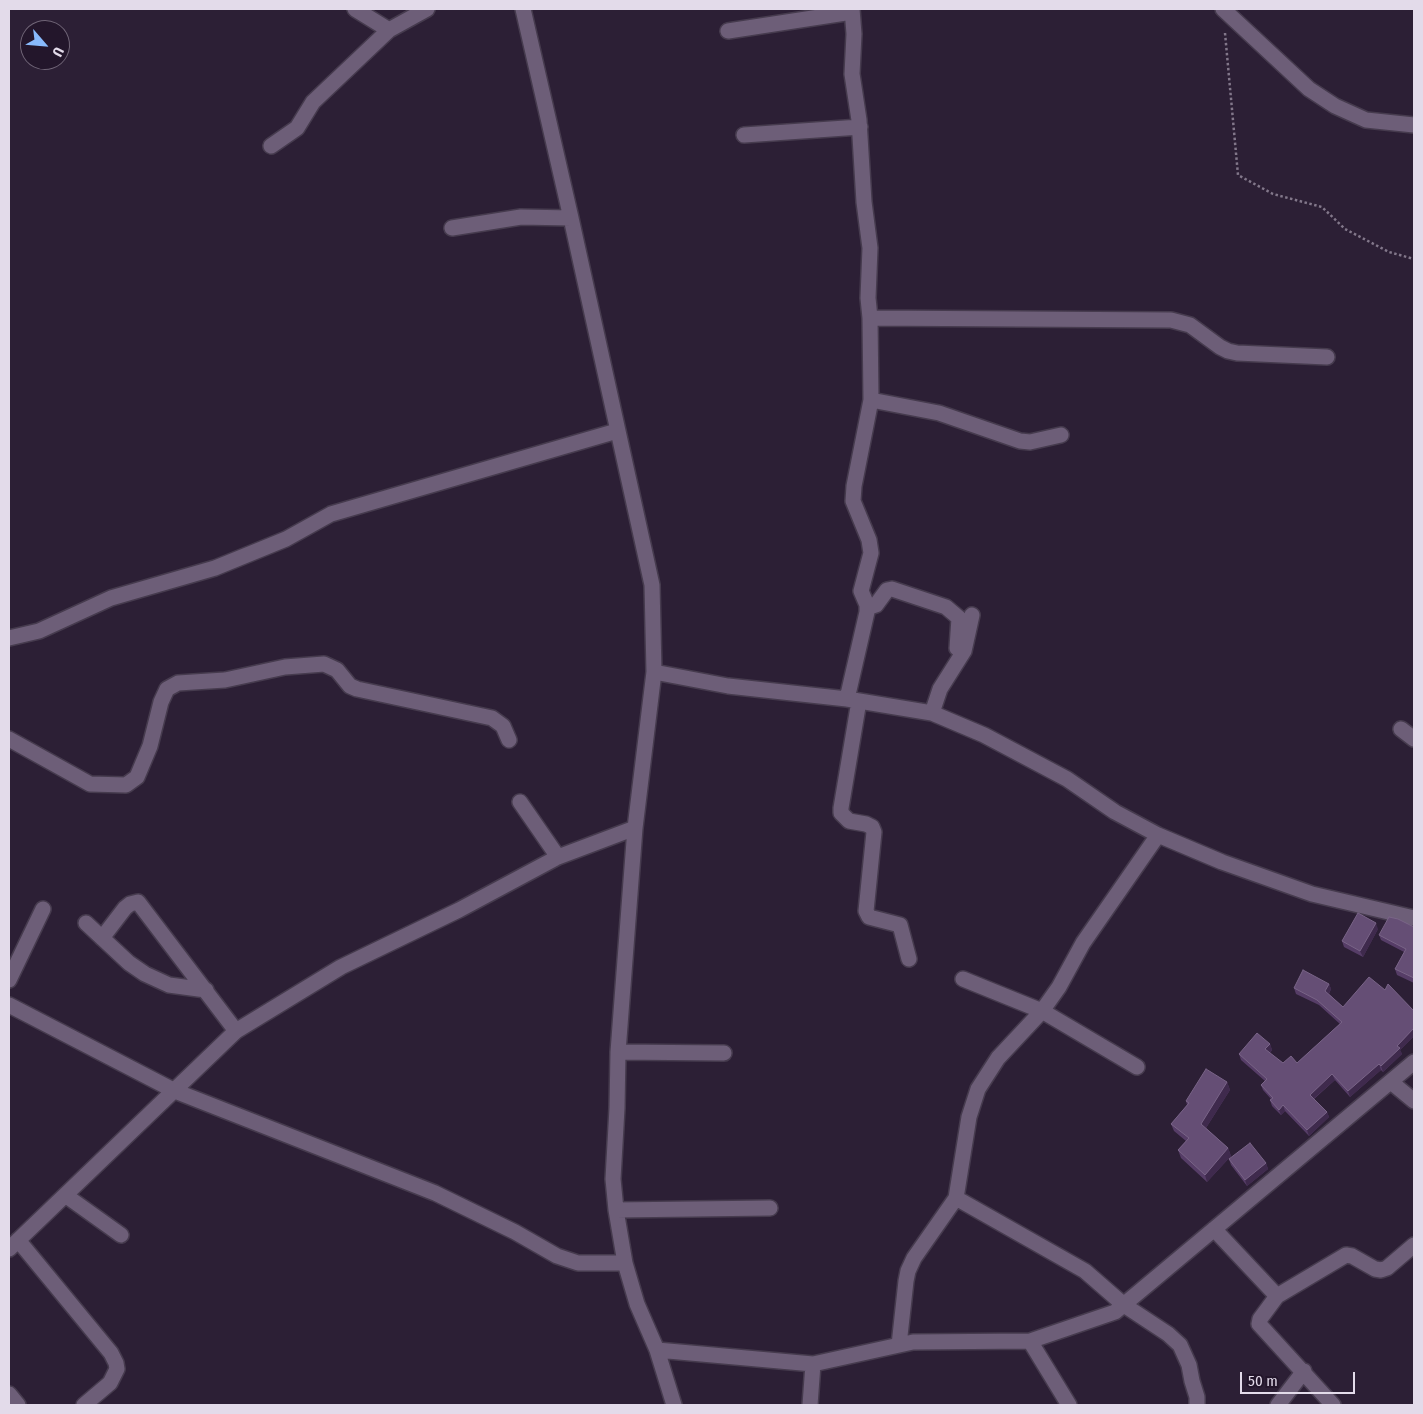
<!DOCTYPE html>
<style>
body{margin:0}
#map{position:relative;width:1423px;height:1414px;overflow:hidden;background:#2c1f35;font-family:"Fira Sans Condensed",sans-serif}
canvas{display:block}
.frame{position:absolute;inset:0;border:10px solid #e3dbea;pointer-events:none}
.north{position:absolute;left:20px;top:20px;width:50px;height:50px;box-sizing:border-box;background:#23162b;border:1px solid #706577;border-radius:50%;rotate:117deg;font-size:14px;font-weight:700;line-height:20px;text-align:center;color:#e3dbea}
.north::after{content:'';display:block;margin:auto;width:18px;height:22px;background:#88bafc;clip-path:polygon(50% 0,100% 100%,50% 72%,0 100%)}
.scale{position:absolute;left:1240px;top:1372px;width:115px;height:22px;box-sizing:border-box;border:2px solid #e3dbea;border-top:0;padding-left:6px;font-size:15px;line-height:18px;white-space:nowrap;color:#e3dbea;-webkit-text-stroke:4px #23162b;paint-order:stroke}
</style>
<div id="map">
<canvas width="1423" height="1414"></canvas>
<div class="frame"></div>
<div class="north">U</div>
<div class="scale">50 m</div>
</div>
<script>
const context = document.querySelector('canvas').getContext('2d');
context.lineJoin = 'round';
const poly = rows => new Path2D(rows.map(r => 'M' + r).join(''));
function strokePath(path, color, width, dash) { context.strokeStyle = color; context.lineWidth = width; context.lineCap = dash ? 'butt' : 'round'; context.setLineDash(dash || []); context.stroke(path); }
function paint(path, color) { context.fillStyle = color; context.fill(path, 'evenodd'); }
const path = poly([
 [1225,33,1238,175,1273,194,1322,207,1345,229,1389,252,1414,259]
]);
const minor = poly([
 [355,9,389,30,427,9],
 [523,9,571,218,652,585,654,672,635,828,618,1052,617,1108,613,1179,616,1210,625,1263,637,1304,657,1350,674,1405],
 [852,9,854,34,852,74,859,120,864,202,870,248,868,298,870,318,871,400],
 [1223,9,1309,89,1335,106,1366,120,1414,125],
 [728,31,852,12],
 [744,135,860,127],
 [271,146,297,128,313,102,389,30],
 [452,228,521,217,571,218],
 [870,318,1171,320,1190,325,1220,347,1228,351,1237,353,1327,357],
 [867,608,876,605,887,590,892,589,946,607,959,618,957,648,964,651],
 [9,638,39,631,111,598,215,568,286,539,331,514,617,431],
 [654,672,728,686,847,699,932,713,984,735,1067,779,1115,812,1158,835,1222,862,1312,894,1414,918],
 [847,699,867,612,867,605,861,591,871,553,869,540,853,501,854,486,871,400,939,413,1020,441,1030,442,1061,435],
 [859,701,841,808,841,813,849,821,866,824,872,827,874,832,866,911,869,917,900,925,909,959],
 [932,713,940,689,964,651,972,615],
 [1401,729,1414,739],
 [9,739,90,784,126,785,137,777,150,746,161,702,167,689,178,683,225,680,285,667,324,664,337,670,350,686,357,689,492,718,503,726,509,740],
 [520,802,558,857],
 [86,923,129,963,145,974,169,985,206,990],
 [102,938,125,908,130,904,138,902,236,1031],
 [963,979,1042,1011,1137,1067],
 [9,980,43,909],
 [9,1005,175,1091,435,1193,515,1232,557,1256,578,1263,625,1263],
 [618,1052,724,1053],
 [1391,1082,1414,1101],
 [65,1195,121,1235],
 [956,1198,1085,1271,1124,1305,1168,1334,1180,1345,1189,1365,1192,1381,1197,1397,1197,1405],
 [616,1210,770,1208],
 [1214,1229,1277,1296,1346,1255,1352,1256,1375,1269,1381,1270,1387,1268,1414,1245],
 [18,1240,111,1353,116,1363,117,1369,110,1383,84,1405],
 [9,1249,236,1031,341,967,459,910,558,857,635,828],
 [1277,1296,1260,1319,1259,1324,1333,1405],
 [1030,1341,1069,1405],
 [899,1345,906,1281,908,1271,914,1258,956,1198,969,1117,978,1089,998,1058,1042,1011,1059,987,1083,943,1158,835],
 [657,1350,813,1364,913,1342,1030,1341,1115,1312,1414,1062],
 [9,1394,18,1405],
 [810,1405,813,1364],
 [1278,1405,1304,1371]
]);
const wall = poly([
 [1414,927,1414,983,1397,975,1395,969,1404,952,1381,940,1379,935],
 [1378,929,1363,957,1344,947,1342,941],
 [1329,984,1331,989,1329,994,1343,1007,1385,990,1414,1011,1414,1036,1400,1050,1402,1054,1383,1072,1381,1070,1350,1097,1335,1080,1314,1099,1327,1112,1329,1117,1309,1136,1285,1111,1281,1115,1272,1106,1270,1100,1271,1099,1263,1090,1261,1085,1265,1081,1241,1060,1239,1054,1270,1044,1272,1050,1270,1053,1283,1063,1297,1063,1340,1024,1319,1005,1296,994,1294,988],
 [1227,1082,1230,1090,1206,1128,1228,1148,1231,1156,1207,1182,1181,1158,1178,1150,1186,1141,1174,1131,1171,1124,1187,1105,1186,1101],
 [1229,1159,1266,1163,1268,1169,1247,1186,1231,1165]
]);
const shadedWall = poly([
 [1376,923,1378,929,1363,957,1360,951],
 [1329,984,1331,989,1327,997,1325,991],
 [1414,1028,1414,1036,1400,1050,1402,1054,1383,1072,1381,1066,1397,1046],
 [1270,1044,1272,1050,1268,1055,1265,1049],
 [1379,1064,1381,1070,1350,1097,1348,1091],
 [1332,1074,1335,1080,1312,1100,1310,1095],
 [1227,1082,1230,1090,1204,1131,1201,1124],
 [1283,1105,1285,1111,1281,1115,1279,1110],
 [1327,1112,1329,1117,1309,1136,1307,1130],
 [1228,1148,1231,1156,1207,1182,1205,1175],
 [1266,1163,1268,1169,1247,1186,1245,1180]
]);
const building = poly([
 [1358,913,1376,923,1360,951,1342,941,1358,913],
 [1389,917,1398,919,1414,927,1414,978,1395,969,1406,949,1379,935,1389,917],
 [1303,970,1329,984,1325,991,1343,1007,1369,977,1385,990,1388,984,1414,1011,1414,1028,1397,1046,1400,1048,1381,1066,1379,1064,1348,1091,1332,1074,1310,1095,1327,1112,1307,1130,1283,1105,1279,1110,1270,1100,1273,1098,1261,1085,1267,1079,1239,1054,1257,1033,1270,1044,1265,1049,1283,1063,1291,1056,1297,1063,1342,1022,1317,1000,1294,988,1303,970],
 [1206,1069,1227,1082,1201,1124,1228,1148,1205,1175,1178,1150,1189,1138,1171,1124,1189,1103,1186,1101,1206,1069],
 [1250,1143,1266,1163,1245,1180,1229,1159,1250,1143]
]);
strokePath(minor, '#463b4e', 18);
strokePath(path, '#82778a', 2.5, [2.5, 2.5]);
strokePath(minor, '#6d5e78', 15);
paint(wall, '#563d67');
paint(shadedWall, '#3f2a4d');
paint(building, '#654e75');
strokePath(building, '#796487', 1);
</script>
